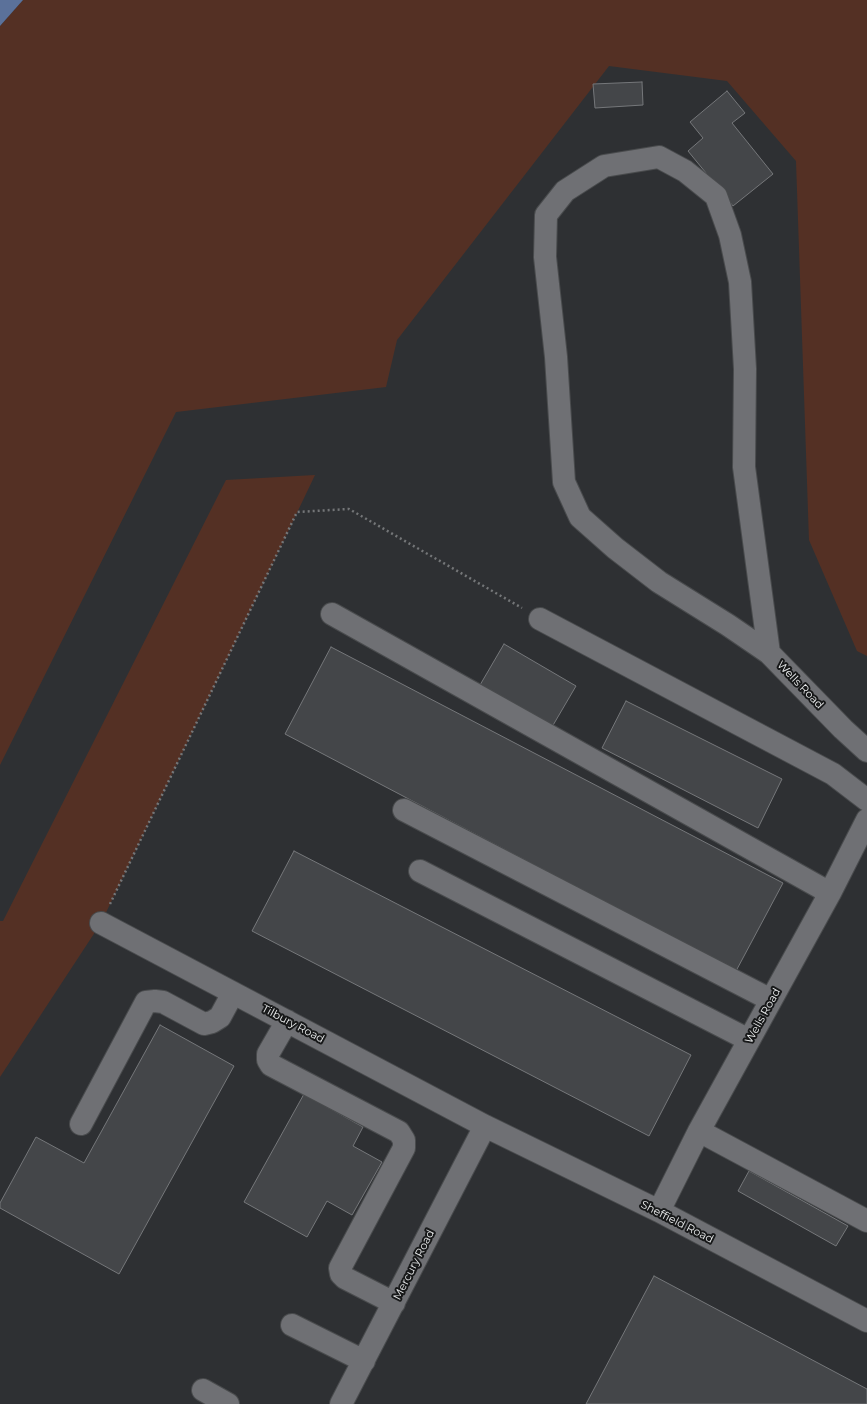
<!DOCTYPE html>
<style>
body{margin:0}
canvas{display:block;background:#2e3033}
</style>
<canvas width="867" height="1404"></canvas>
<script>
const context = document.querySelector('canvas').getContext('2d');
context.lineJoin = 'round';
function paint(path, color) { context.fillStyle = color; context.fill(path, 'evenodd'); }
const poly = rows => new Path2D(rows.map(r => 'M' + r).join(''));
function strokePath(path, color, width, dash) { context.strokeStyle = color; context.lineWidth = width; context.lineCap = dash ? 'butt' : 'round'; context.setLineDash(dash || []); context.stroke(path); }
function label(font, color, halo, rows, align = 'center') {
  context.font = font + ' Montserrat,sans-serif'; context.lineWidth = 4; context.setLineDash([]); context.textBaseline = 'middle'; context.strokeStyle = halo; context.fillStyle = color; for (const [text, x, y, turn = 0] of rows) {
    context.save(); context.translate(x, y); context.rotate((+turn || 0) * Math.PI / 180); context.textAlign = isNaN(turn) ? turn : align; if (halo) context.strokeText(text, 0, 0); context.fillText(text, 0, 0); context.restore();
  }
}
const green = poly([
 [23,0,867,0,867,656,857,651,809,540,796,161,727,81,609,66,397,340,386,387,176,412,0,765,0,26],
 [315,475,101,923,0,1077,0,921,3,921,226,480]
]);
const water = poly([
 [0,0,23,0,0,26]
]);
const building = poly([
 [642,82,643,105,595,108,593,84,642,82],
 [727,91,745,113,732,123,773,174,733,206,688,151,703,138,690,122,727,91],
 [504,644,576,686,552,727,480,685,504,644],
 [331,647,783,883,736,971,285,734,331,647],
 [626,701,782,779,758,828,602,748,626,701],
 [294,851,691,1055,649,1136,252,931,294,851],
 [160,1025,234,1066,119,1274,0,1208,0,1203,36,1137,84,1163,160,1025],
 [304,1094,363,1127,353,1146,382,1162,352,1215,327,1201,307,1237,244,1202,304,1094],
 [749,1171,848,1226,836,1246,738,1191,749,1171],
 [654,1276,867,1389,867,1404,586,1404,654,1276]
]);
const path = poly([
 [110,904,297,512,349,509,522,608]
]);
const minor = poly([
 [332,614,830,893],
 [540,619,833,774,867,800],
 [769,653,744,467,745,369,740,282,730,235,716,196,685,171,659,157,604,166,565,191,546,215,545,257,556,357,564,482,580,517,615,548,659,582,728,625,769,653,843,729,867,751],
 [404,810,771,1000],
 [420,871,749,1040],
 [101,923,485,1126,659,1211,867,1321],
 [287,1021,268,1054,268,1060,271,1065,399,1132,404,1140,404,1148,340,1268,341,1274,345,1278,394,1303],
 [81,1124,146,1002,155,1001,163,1002,204,1024,212,1022,220,1017,233,993],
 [699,1131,867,1221],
 [659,1211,699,1131,830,893,867,820],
 [292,1325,364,1361],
 [203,1390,228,1404],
 [341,1404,485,1126]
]);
const streetNames = [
 ["Wells Road",800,685,46],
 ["Wells Road",763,1016,-61],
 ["Tilbury Road",293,1024,28],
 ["Sheffield Road",677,1222,27],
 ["Mercury Road",414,1265,-63]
];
paint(green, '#543024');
paint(water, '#5b719a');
paint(building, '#444649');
strokePath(building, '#75777a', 1);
strokePath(minor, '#494b4d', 24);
strokePath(path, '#747678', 2.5, [2, 3]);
strokePath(minor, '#6f7074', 22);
label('11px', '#eceeef', '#171819', streetNames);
</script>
